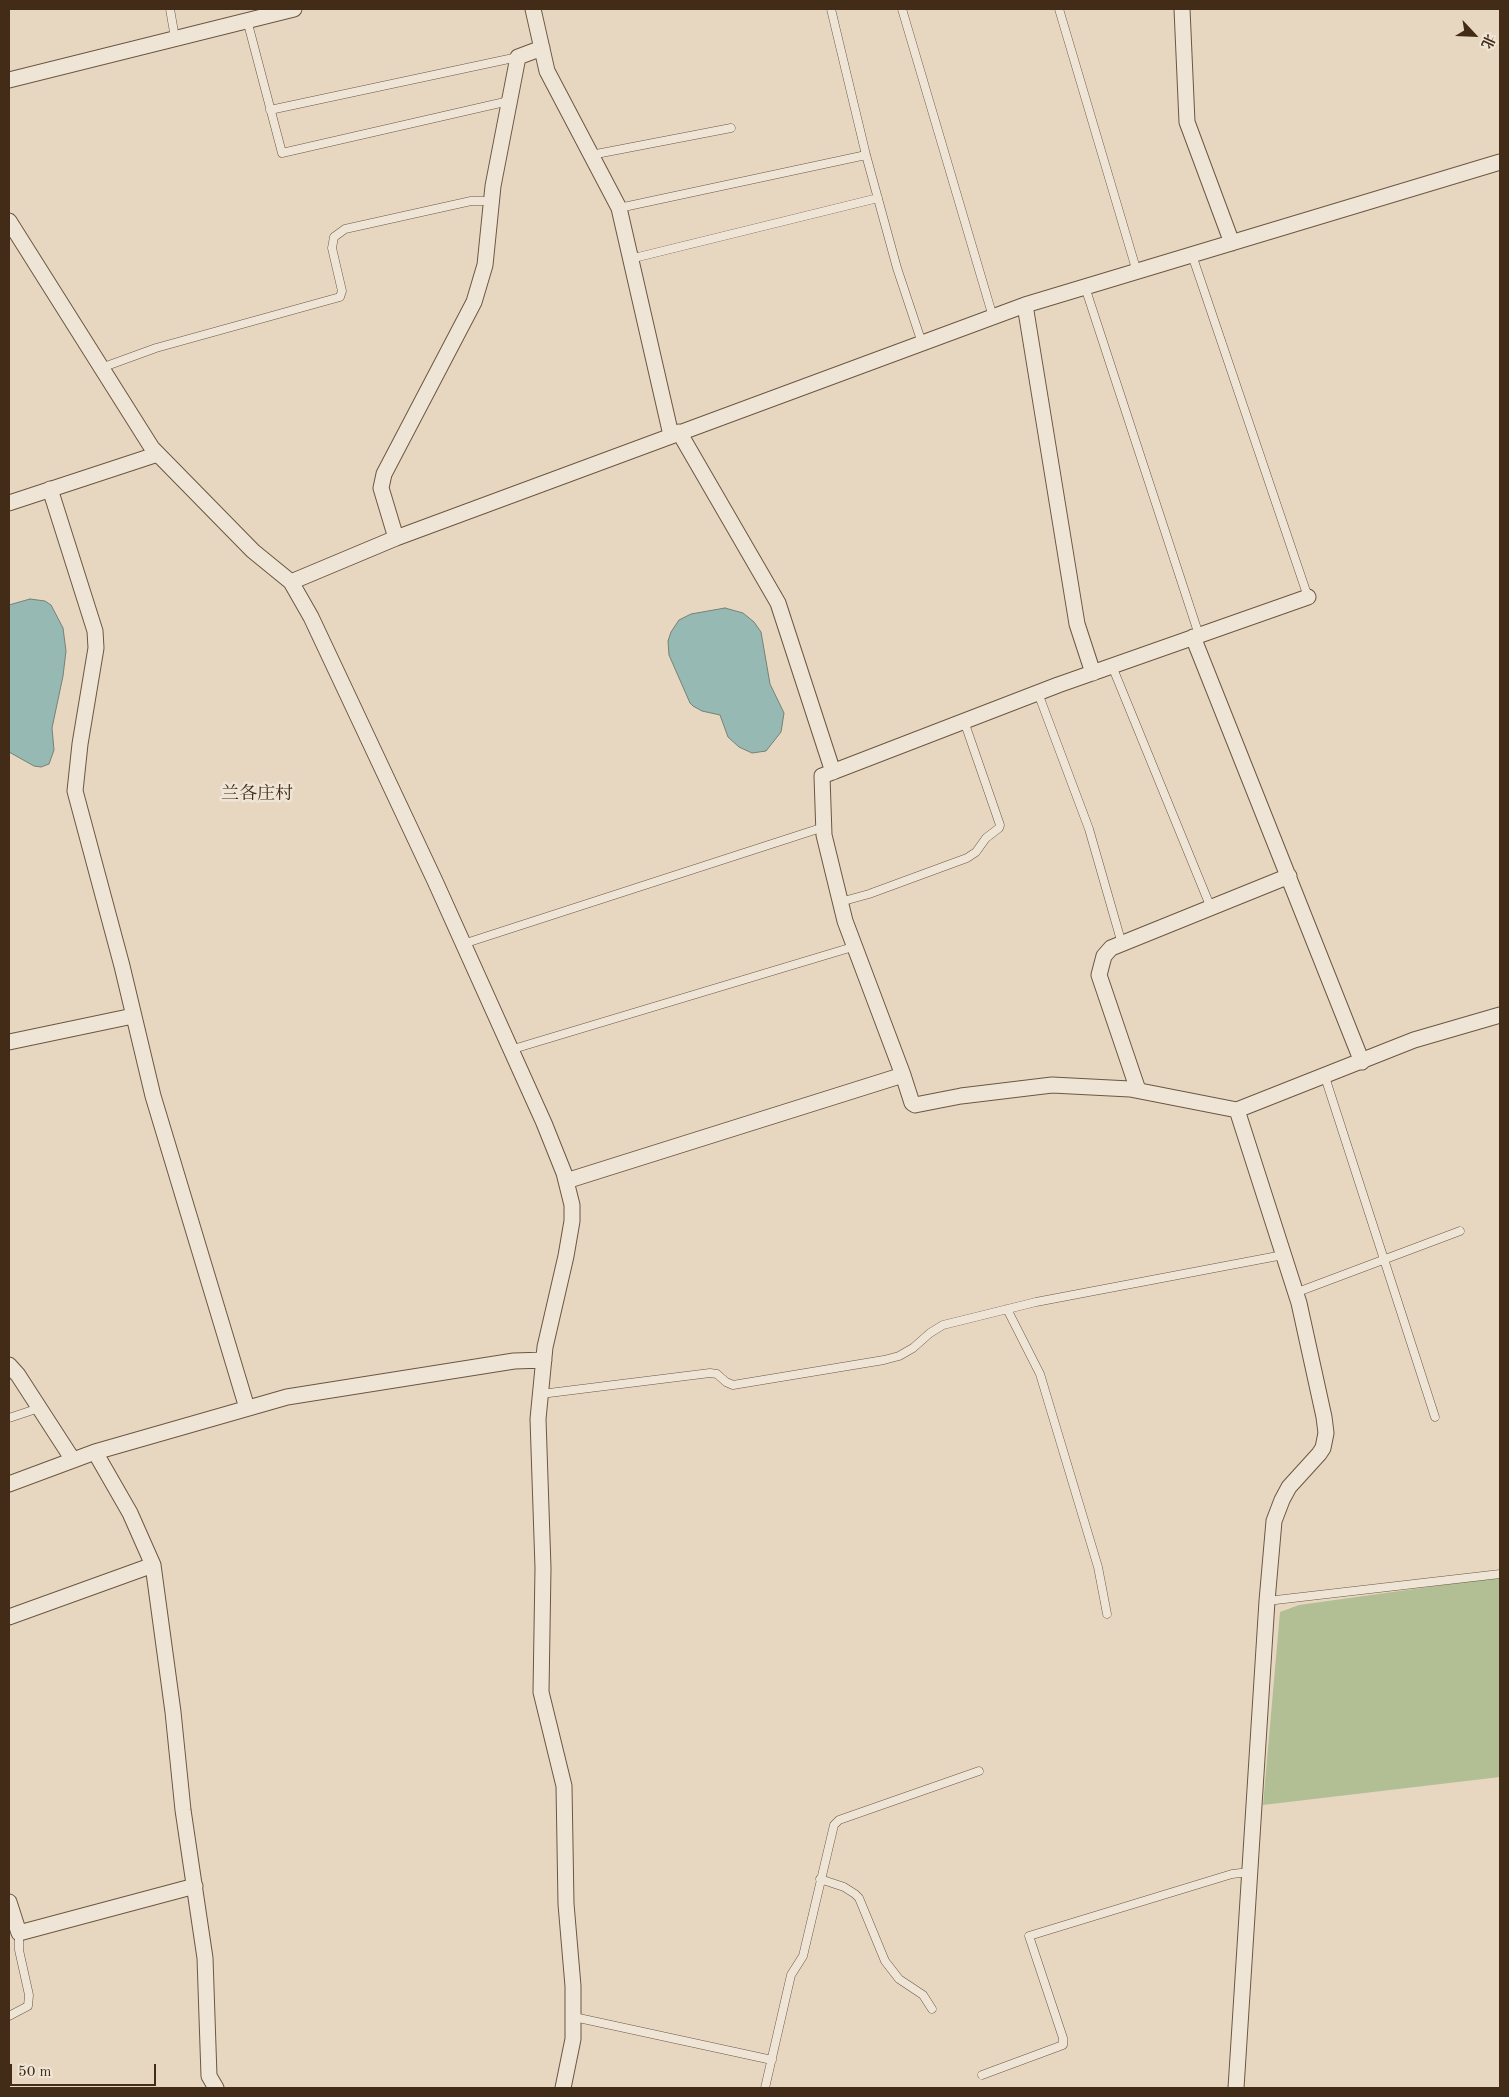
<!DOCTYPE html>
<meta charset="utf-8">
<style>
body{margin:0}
#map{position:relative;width:1509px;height:2097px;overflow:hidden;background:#e7d7c0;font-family:"Old Standard TT","Noto Serif SC",serif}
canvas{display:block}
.frame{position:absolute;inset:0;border:10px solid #422c17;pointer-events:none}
.north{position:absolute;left:1449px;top:10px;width:50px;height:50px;-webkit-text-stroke:4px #efe5d6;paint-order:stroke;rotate:115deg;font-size:14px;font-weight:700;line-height:20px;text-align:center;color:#422c17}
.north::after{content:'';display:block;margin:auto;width:18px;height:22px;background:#422c17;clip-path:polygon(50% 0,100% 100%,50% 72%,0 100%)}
.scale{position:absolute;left:10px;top:2064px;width:146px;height:22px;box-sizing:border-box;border:2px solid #422c17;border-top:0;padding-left:6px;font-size:15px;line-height:18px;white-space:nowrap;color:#422c17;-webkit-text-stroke:4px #efe5d6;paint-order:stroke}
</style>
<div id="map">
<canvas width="1509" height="2097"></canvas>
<div class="frame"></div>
<div class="north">北</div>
<div class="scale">50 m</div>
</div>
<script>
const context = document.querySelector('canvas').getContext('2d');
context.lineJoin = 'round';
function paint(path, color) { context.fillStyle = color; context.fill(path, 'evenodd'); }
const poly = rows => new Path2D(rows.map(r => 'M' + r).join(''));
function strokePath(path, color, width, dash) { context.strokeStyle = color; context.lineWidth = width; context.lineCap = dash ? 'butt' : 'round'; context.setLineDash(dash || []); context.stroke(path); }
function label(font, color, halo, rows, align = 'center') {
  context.font = font + ' "Old Standard TT","Noto Serif SC",serif'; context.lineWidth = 5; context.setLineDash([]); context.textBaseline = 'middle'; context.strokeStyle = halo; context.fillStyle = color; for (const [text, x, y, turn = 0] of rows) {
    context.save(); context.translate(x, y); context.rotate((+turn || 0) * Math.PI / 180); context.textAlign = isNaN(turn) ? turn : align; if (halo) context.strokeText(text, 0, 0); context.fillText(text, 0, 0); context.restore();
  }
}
const green = poly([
 [1500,1577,1500,1777,1263,1805,1280,1612,1299,1605]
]);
const water = poly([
 [30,599,45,601,51,605,63,628,66,651,63,676,52,728,54,750,49,764,41,767,34,766,9,752,9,605,30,599],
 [725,608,743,613,754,622,761,632,770,684,784,713,781,732,766,751,752,753,739,747,728,737,720,715,702,711,693,706,690,703,669,655,668,641,671,632,679,620,691,614,725,608]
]);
const service = poly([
 [170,9,175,38],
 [831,9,866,155,897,268,922,343],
 [902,9,993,317],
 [1059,9,1137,272],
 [247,20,282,153,509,101],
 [270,110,518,57],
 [591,155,731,128],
 [619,208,866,155],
 [1192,255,1308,597],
 [630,259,878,198],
 [1085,287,1199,635],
 [101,368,156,348,340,297,342,291,332,248,334,237,345,229,471,201,492,201],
 [1112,666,1211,908],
 [1038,693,1089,829,1122,944],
 [840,902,869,894,967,858,976,852,986,838,999,828,1000,825,964,721],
 [463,944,824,827],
 [510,1050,856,946],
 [1325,1077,1435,1417],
 [1295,1293,1460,1231],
 [1007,1309,1040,1374,1098,1567,1107,1614],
 [541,1394,710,1373,717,1374,726,1382,733,1385,884,1360,899,1356,913,1348,930,1333,943,1325,1036,1302,1283,1255],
 [9,1418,39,1408],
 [1267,1601,1500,1574],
 [820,1879,844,1887,855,1894,859,1898,885,1961,899,1979,923,1995,932,2009],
 [9,2016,28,2006,29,1995,19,1950,19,1933],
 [574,2017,772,2060],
 [982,2075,1063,2045,1063,2038,1029,1936,1232,1874,1250,1872],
 [765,2088,791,1975,803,1956,834,1825,839,1820,979,1771]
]);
const minor = poly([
 [533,9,547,71,619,208,671,435],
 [1182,9,1187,122,1232,243],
 [9,80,294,9],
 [9,221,152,448,253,551,291,582,311,617,435,881,544,1123,564,1173,572,1205,572,1221,566,1256,545,1347,538,1419,543,1568,541,1692,564,1786,566,1904,573,1986,573,2039,563,2088],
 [1025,305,1077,624,1093,673],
 [679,432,778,603,833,772],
 [50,489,95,631,96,648,80,744,75,791,122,966,153,1096,247,1408],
 [9,503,158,454],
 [396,538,381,488,384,474,474,302,485,265,493,186,518,57,542,48],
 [291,582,396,538,1025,305,1500,162],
 [1193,637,1362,1062],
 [9,1042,133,1016],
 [903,1075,845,921,824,835,822,776,1058,685,1308,597],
 [1138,1090,1099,975,1104,956,1111,948,1289,876],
 [566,1181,903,1075,912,1103,915,1105,961,1096,1052,1085,1130,1089,1237,1110,1414,1040,1500,1015],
 [9,1365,18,1375,73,1460],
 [95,1452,130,1513,153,1565,173,1712,183,1810,205,1958,209,2076,216,2088],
 [9,1484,95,1452,287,1397,514,1361,544,1360],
 [9,1617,153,1565],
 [9,1902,19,1933,195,1886],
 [1236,2088,1267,1601,1274,1521,1282,1500,1289,1487,1319,1454,1323,1448,1326,1433,1324,1417,1299,1303,1237,1110]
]);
const quarterNames = [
 ["兰各庄村",257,794]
];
paint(green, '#b2bf95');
paint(water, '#97b9b4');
strokePath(water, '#758175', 1);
strokePath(service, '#6b5741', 9);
strokePath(minor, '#6b5741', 17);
strokePath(service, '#efe5d6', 8);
strokePath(minor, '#efe5d6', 15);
label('18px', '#422c17', '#efe5d6', quarterNames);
</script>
